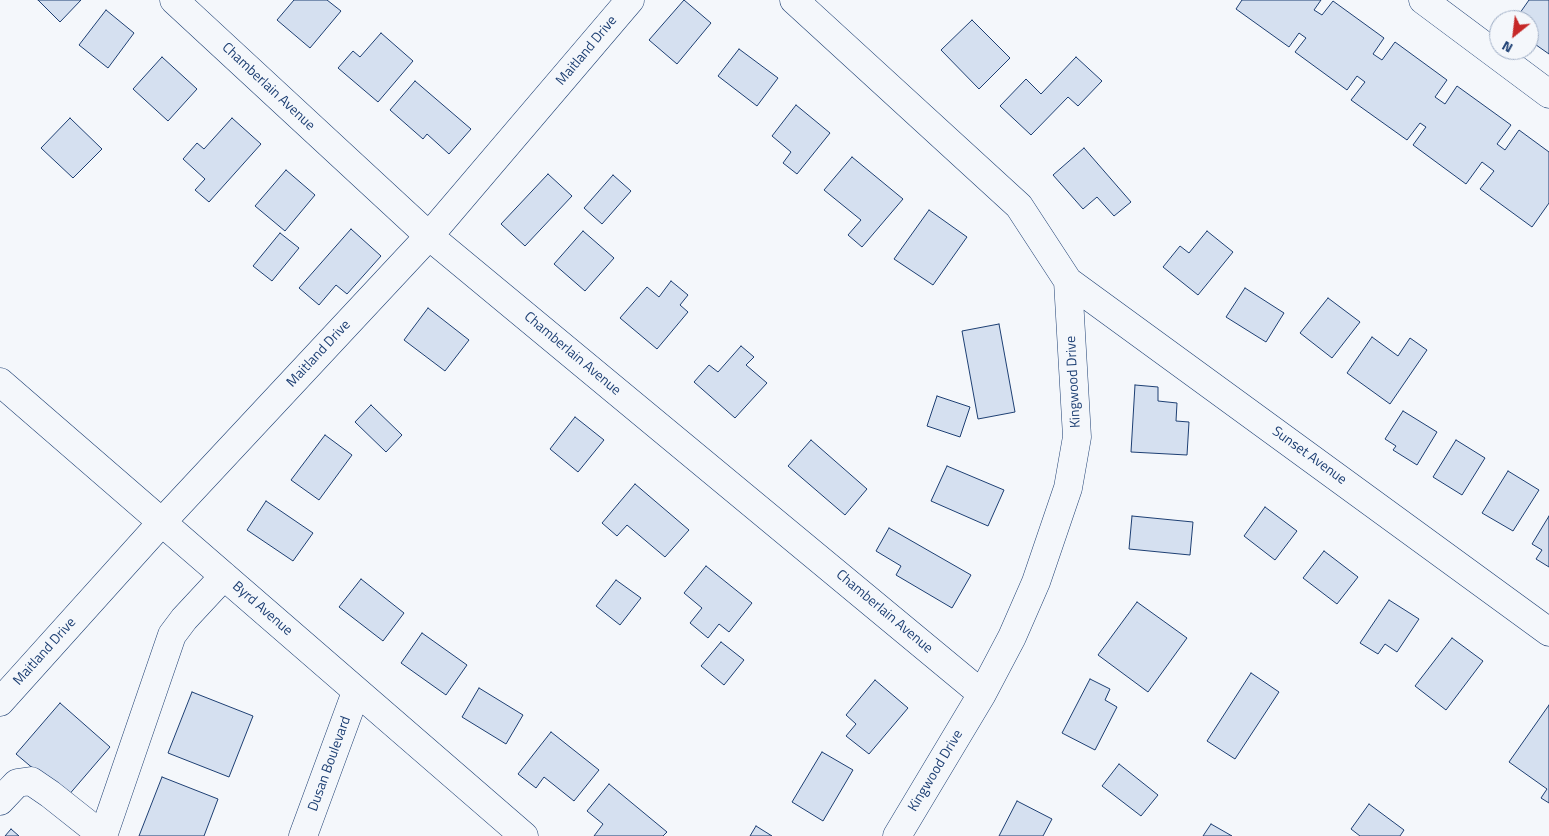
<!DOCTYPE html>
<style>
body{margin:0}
#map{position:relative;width:1549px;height:836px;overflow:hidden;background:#f4f7fb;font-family:"Titillium Web",sans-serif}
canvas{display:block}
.north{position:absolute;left:1489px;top:10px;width:50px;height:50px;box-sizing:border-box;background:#f4f7fb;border:1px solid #9eadc5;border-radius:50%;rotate:209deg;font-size:14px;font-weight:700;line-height:20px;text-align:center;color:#1d3f73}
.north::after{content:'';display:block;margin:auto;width:18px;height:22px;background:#c62828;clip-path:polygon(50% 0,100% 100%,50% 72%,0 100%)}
</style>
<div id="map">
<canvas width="1549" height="836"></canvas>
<div class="north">N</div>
</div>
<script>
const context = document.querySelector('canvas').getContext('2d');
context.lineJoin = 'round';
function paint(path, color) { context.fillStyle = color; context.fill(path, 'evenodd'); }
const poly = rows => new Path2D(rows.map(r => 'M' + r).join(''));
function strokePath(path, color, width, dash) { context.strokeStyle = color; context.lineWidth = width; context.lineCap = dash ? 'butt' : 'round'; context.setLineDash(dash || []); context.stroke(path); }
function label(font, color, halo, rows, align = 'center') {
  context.font = font + ' "Titillium Web",sans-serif'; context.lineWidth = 4; context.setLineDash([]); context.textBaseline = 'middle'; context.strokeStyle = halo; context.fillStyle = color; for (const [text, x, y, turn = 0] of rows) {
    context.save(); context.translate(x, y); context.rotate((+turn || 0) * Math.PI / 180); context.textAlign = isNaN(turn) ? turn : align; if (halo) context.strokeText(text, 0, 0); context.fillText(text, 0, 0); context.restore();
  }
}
const building = poly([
 [38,0,81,0,60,22,38,0],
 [294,0,327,0,341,11,310,48,277,20,294,0],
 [684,0,711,23,677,64,649,40,684,0],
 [1242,0,1321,0,1314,10,1322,15,1333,1,1384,38,1373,54,1382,60,1395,42,1447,80,1435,97,1445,104,1457,86,1511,125,1497,144,1505,150,1519,130,1549,152,1549,203,1532,227,1480,189,1494,171,1482,162,1466,184,1413,145,1426,127,1420,123,1407,140,1351,100,1365,82,1357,76,1347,90,1295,52,1306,38,1299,33,1289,47,1236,9,1242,0],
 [1529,0,1549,0,1549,54,1529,40,1529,20,1515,20,1529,0],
 [106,10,134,33,108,68,79,45,106,10],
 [972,20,1010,58,979,89,941,50,972,20],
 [381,33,413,61,378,102,338,68,353,51,360,57,381,33],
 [739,49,778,78,757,106,718,76,739,49],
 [162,57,197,89,168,121,133,89,162,57],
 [1076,57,1102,81,1078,106,1068,97,1031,135,1000,106,1026,79,1041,94,1076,57],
 [415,81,471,129,449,154,427,134,423,139,390,110,415,81],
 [796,105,830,133,797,174,783,163,791,152,772,136,796,105],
 [70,118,102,149,73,178,41,148,70,118],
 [232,118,261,144,209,202,195,190,205,179,183,159,197,143,204,149,232,118],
 [1084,148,1131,202,1114,216,1097,197,1083,209,1053,175,1084,148],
 [852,157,903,199,862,247,848,235,861,220,824,190,852,157],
 [286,170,315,195,285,231,255,206,286,170],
 [548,174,572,196,525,246,501,224,548,174],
 [613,175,631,191,602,224,584,208,613,175],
 [929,210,967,237,933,285,894,259,929,210],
 [351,229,381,256,347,294,336,285,319,305,299,288,351,229],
 [583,231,614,258,585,291,554,264,583,231],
 [1207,231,1233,252,1198,295,1163,267,1180,246,1189,253,1207,231],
 [280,233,299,248,272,281,253,266,280,233],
 [671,281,688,295,680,305,688,312,657,349,620,318,647,287,659,297,671,281],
 [1245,288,1284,313,1266,342,1226,317,1245,288],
 [1328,298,1360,322,1332,358,1300,333,1328,298],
 [428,308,469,340,445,371,404,340,428,308],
 [999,324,1015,412,978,419,962,331,999,324],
 [1372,337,1398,356,1410,338,1427,350,1390,404,1347,373,1372,337],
 [741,346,754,357,746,365,767,383,735,418,694,382,709,365,718,372,741,346],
 [1135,385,1158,387,1158,401,1177,403,1176,421,1189,422,1187,455,1131,452,1135,385],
 [937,396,970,407,960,437,927,426,937,396],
 [371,405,402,435,386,452,355,422,371,405],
 [1403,411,1437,432,1417,465,1393,450,1396,446,1385,439,1403,411],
 [575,417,604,440,578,472,550,449,575,417],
 [325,435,352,455,319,500,291,480,325,435],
 [811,440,867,489,845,515,788,466,811,440],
 [1456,440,1485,458,1462,495,1433,477,1456,440],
 [947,466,1004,490,988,526,931,501,947,466],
 [1508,471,1539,490,1513,531,1482,513,1508,471],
 [635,484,689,530,665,557,627,525,617,536,602,523,635,484],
 [266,501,313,533,293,561,247,530,266,501],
 [1265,507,1297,531,1275,560,1244,536,1265,507],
 [1132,516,1193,522,1190,555,1129,549,1132,516],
 [1549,516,1549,567,1536,559,1542,550,1532,544,1549,516],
 [889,528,971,575,952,608,896,575,901,566,876,551,889,528],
 [1324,551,1358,577,1337,604,1303,578,1324,551],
 [706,566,752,603,729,632,719,624,708,638,690,623,702,608,684,593,706,566],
 [361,579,404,613,383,641,339,607,361,579],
 [616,580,641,598,620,625,596,606,616,580],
 [1389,600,1419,619,1397,652,1385,644,1378,654,1360,643,1389,600],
 [1137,602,1187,638,1148,692,1098,655,1137,602],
 [422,633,467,665,446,695,401,663,422,633],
 [1452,638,1483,661,1446,710,1415,686,1452,638],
 [721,642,744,660,724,685,701,666,721,642],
 [1251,673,1279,692,1235,759,1207,741,1251,673],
 [1090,679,1110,689,1105,700,1117,707,1095,750,1062,733,1090,679],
 [875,680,908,708,869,754,846,736,856,724,846,715,875,680],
 [479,688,523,715,506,744,462,717,479,688],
 [192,692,253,716,229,777,168,753,192,692],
 [60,703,110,747,67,797,16,754,60,703],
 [1549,705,1549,803,1541,798,1547,789,1509,762,1549,705],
 [551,732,599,770,574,801,544,777,536,788,518,774,551,732],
 [822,752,853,770,823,821,792,802,822,752],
 [1119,764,1158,795,1141,816,1102,786,1119,764],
 [162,777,218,799,204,836,139,836,162,777],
 [609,784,667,832,663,836,594,836,603,824,587,811,609,784],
 [1017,801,1052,819,1043,836,999,836,1017,801],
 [1369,804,1404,830,1400,836,1360,836,1351,829,1369,804],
 [1211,824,1232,836,1203,836,1211,824],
 [756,826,772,836,750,836,756,826],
 [11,829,19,836,5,836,11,829]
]);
const minor = poly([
 [174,0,429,236,982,694],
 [794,0,1019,206,1068,281,1077,437,1068,488,1036,582,1012,637,982,694,897,836],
 [1423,0,1549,94],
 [1068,281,1549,632],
 [0,382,524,836],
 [0,702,162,522,429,236,630,0],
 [0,801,17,783,31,781,50,794,103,836],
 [103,836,172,635,184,619,224,576],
 [303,836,356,692]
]);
const streetNames = [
 ["Maitland Drive",587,51,-50],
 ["Chamberlain Avenue",268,87,43],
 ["Maitland Drive",319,354,-47],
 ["Chamberlain Avenue",572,354,40],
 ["Kingwood Drive",1074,382,-93],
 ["Sunset Avenue",1309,456,36],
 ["Byrd Avenue",262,609,41],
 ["Chamberlain Avenue",884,612,40],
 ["Maitland Drive",45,652,-48],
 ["Dusan Boulevard",330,764,-70],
 ["Kingwood Drive",936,771,-59]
];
paint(building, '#d5e0f0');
strokePath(building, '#1d3f73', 1);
strokePath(minor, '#1d3f73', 29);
strokePath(minor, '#f4f7fb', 28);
label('14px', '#1d3f73', '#f4f7fb', streetNames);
</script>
